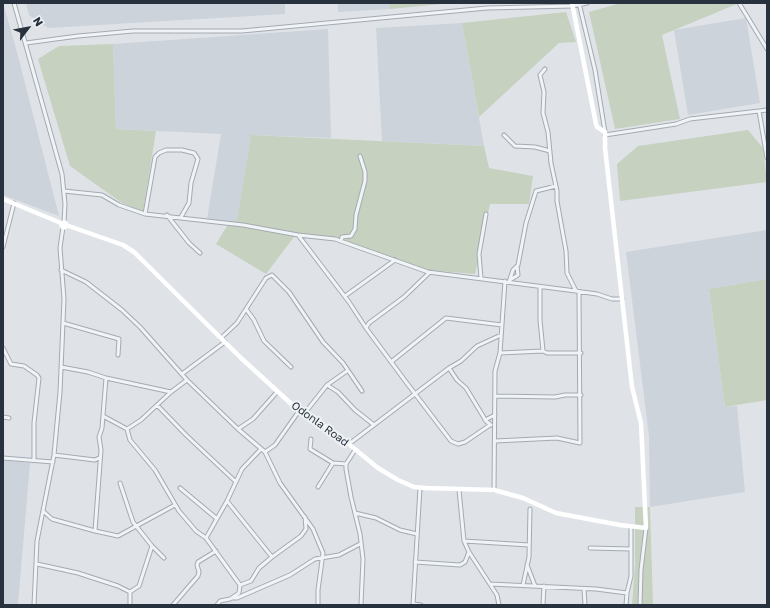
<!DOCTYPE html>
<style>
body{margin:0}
#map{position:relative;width:770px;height:608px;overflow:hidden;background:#dfe3e8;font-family:"Golos Text",sans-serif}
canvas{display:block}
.frame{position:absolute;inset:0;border:4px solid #28323e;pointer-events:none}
.north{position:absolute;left:8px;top:8px;width:40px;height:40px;-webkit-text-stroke:3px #eef2f5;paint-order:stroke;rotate:58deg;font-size:11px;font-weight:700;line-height:16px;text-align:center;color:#28323e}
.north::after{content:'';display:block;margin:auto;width:14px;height:18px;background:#28323e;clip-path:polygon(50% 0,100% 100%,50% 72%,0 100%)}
</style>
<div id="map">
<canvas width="770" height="608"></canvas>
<div class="frame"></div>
<div class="north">N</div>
</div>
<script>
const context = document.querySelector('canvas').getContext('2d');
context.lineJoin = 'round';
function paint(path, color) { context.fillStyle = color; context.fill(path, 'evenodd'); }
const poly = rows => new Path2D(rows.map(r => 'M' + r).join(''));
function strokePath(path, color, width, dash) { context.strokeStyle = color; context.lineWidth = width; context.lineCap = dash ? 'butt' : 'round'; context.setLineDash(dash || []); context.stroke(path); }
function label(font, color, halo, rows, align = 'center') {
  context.font = font + ' "Golos Text",sans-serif'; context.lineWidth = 4; context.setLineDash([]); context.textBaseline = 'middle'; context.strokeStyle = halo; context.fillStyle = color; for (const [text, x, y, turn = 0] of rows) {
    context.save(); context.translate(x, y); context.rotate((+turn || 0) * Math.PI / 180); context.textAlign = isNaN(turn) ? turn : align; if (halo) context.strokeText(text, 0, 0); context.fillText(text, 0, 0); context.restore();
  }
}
const built = poly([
 [3,3,17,52,59,216,3,195],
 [26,3,285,3,285,14,48,28,29,15],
 [338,3,390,3,390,9,338,12],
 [746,18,760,103,688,115,674,30],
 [462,23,484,146,382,141,376,28],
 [328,29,331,138,251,135,237,222,207,219,221,134,116,129,113,44],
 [767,230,767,279,709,289,725,407,737,406,745,492,650,507,649,436,626,252],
 [3,460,30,463,18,605,3,605]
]);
const green = poly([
 [390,3,452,3,390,9],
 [621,3,737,4,662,35,680,119,615,129,589,12],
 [566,12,576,42,559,43,479,117,462,23],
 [113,44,116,129,156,131,143,212,122,203,70,166,38,59,59,46],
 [748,130,763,148,767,182,620,201,617,164,638,146],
 [251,135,484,146,489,168,533,176,529,204,490,204,475,274,428,270,333,240,294,237,266,274,216,244,230,221,237,221],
 [767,279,767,400,725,407,709,289],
 [635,507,650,507,653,605,632,605,635,565]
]);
const street = poly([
 [14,3,62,174,65,204,64,222],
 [579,3,595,70,605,132],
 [739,3,767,49],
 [26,43,78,36,133,31,242,31,487,8,573,6,587,3],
 [545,69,540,75,544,92,543,113,548,132,551,163,557,191,557,201,566,251,567,273,576,291],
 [767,110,759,111,767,158],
 [504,135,515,146,535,147,550,151],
 [605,135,676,124,690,119,759,111],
 [64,191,102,195,119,205,145,214,243,225,298,235,335,239,428,272,568,290,597,294,612,299,622,299],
 [145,214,155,157,159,153,166,150,182,150,194,153,198,159,191,183,189,203,181,217],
 [167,215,189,243,200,253],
 [298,235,349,302,366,328,406,382,451,441,458,444,465,442,490,425],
 [341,241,342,237,351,236,355,229,356,215,365,181,365,172,360,156],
 [3,247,14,203],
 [61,270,86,282,122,310,140,327,187,380,238,429,265,452,280,483,313,529,323,553,318,590,318,605],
 [481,278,479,254,486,214],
 [510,280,518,275,517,266],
 [509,282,513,270,518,265,526,223,536,191,556,186],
 [540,287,540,320,543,351,547,353,581,353],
 [345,296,395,260],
 [246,309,254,320,264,341,291,367],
 [63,323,119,339,118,355],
 [366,328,369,323,404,297,430,272],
 [221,338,237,323,266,278,272,275,289,292,323,342,343,363,362,391],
 [3,348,11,364,24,366,37,375,39,378,34,423,34,460],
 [500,353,543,351],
 [391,362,446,318,502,325],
 [61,367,88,372,106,378,171,392],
 [449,368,457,380,466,388,486,421,491,425],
 [182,374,225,342],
 [106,378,102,428,99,437,101,450,95,531,118,536,175,505],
 [327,385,338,392,355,410,374,425],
 [496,396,555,397,565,395,581,395],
 [157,405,186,435,235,481],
 [304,414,327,385,347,371],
 [103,416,127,429,130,440,155,470,179,511,196,531,206,538,240,585,239,593,230,599,220,601,217,605],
 [3,417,9,418],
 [485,420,495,415],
 [127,429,141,420,171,392,187,380],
 [238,429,253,419,277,392],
 [311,439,310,449,333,463],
 [495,441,557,438,580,443,579,292],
 [349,444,449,368,461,361,477,346,501,335],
 [355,450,346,464,346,469,351,497,360,534,363,559,361,605],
 [265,452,275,445,299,411],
 [54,455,95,460,99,458],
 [3,458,53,462],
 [120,483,133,522,152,546,164,558],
 [318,487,333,463,346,464],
 [180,488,216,518],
 [459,490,464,541,469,552,497,595,499,605],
 [494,490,495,371,500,353,505,281],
 [227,501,272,557],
 [43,511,52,519,95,531],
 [355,513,376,518,400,530,417,534],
 [206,538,227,501,242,469,261,449],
 [464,541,529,545],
 [590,548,631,549],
 [415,562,460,565,465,562,469,552],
 [37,564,78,573,118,586,130,592,130,605],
 [527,565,535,586],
 [490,584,596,589,627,593],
 [240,585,251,581,259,568,272,557,301,536,306,529,305,517],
 [523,585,529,557,530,509],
 [584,589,585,605],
 [130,592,139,586,152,546],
 [233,598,237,598,290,575,315,559,339,555,360,544],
 [413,604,421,605],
 [34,605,37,541,54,455,60,392,64,299,60,248,63,227],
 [173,605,198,576,199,572,197,565,198,562,216,551],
 [413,605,420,488],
 [543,605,544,586],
 [626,605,627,593,631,576,631,527],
 [640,605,641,570,646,528]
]);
const secondary = poly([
 [3,199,61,223],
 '61.5 225a2.5 2.5 0 1 1 5 0a2.5 2.5 0 1 1-5 0Z',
 [66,225,123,245,134,252,241,358,299,411,334,432,378,468,398,480,414,487,426,488,494,490,523,498,556,513,620,525,646,528,641,423,632,387,605,148,605,132,597,127,596,124,572,3]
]);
const streetNames = [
 ["Odonla Road",320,424,36]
];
paint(built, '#cdd3da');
paint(green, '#c6d1c0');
strokePath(street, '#a4aab2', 5);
strokePath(street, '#f1f4f6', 3);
strokePath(secondary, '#fff', 4.5);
label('11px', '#28323e', '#eef2f5', streetNames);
</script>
